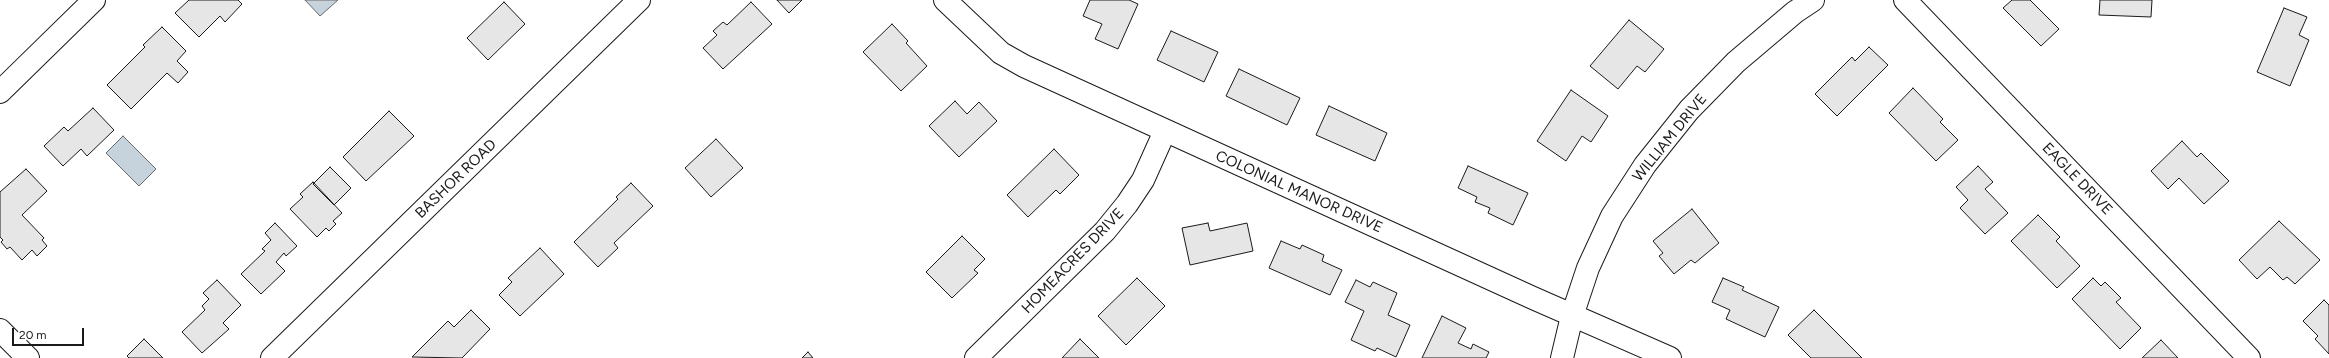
<!DOCTYPE html>
<style>
body{margin:0}
#map{position:relative;width:2329px;height:358px;overflow:hidden;background:#fff;font-family:Figtree,sans-serif}
canvas{display:block}
.scale{position:absolute;left:12px;top:328px;width:72px;height:18px;box-sizing:border-box;border:2px solid #1a1a1a;border-top:0;padding-left:5px;font-size:12px;line-height:14px;white-space:nowrap;color:#1a1a1a;-webkit-text-stroke:3px #fff;paint-order:stroke}
</style>
<div id="map">
<canvas width="2329" height="358"></canvas>
<div class="scale">20 m</div>
</div>
<script>
const context = document.querySelector('canvas').getContext('2d');
context.lineJoin = 'round';
function paint(path, color) { context.fillStyle = color; context.fill(path, 'evenodd'); }
const poly = rows => new Path2D(rows.map(r => 'M' + r).join(''));
function strokePath(path, color, width, dash) { context.strokeStyle = color; context.lineWidth = width; context.lineCap = dash ? 'butt' : 'round'; context.setLineDash(dash || []); context.stroke(path); }
function label(font, color, halo, rows, align = 'center') {
  context.font = font + ' Figtree,sans-serif'; context.lineWidth = 3; context.setLineDash([]); context.textBaseline = 'middle'; context.strokeStyle = halo; context.fillStyle = color; for (const [text, x, y, turn = 0] of rows) {
    context.save(); context.translate(x, y); context.rotate((+turn || 0) * Math.PI / 180); context.textAlign = isNaN(turn) ? turn : align; if (halo) context.strokeText(text, 0, 0); context.fillText(text, 0, 0); context.restore();
  }
}
const water = poly([
 [305,0,338,0,320,16,305,0],
 [123,136,156,169,139,186,106,153,123,136]
]);
const building = poly([
 [189,0,238,0,242,4,225,22,220,16,199,37,175,13,189,0],
 [777,0,802,0,789,13,777,0],
 [1090,0,1129,0,1138,4,1118,49,1095,39,1102,24,1083,16,1090,0],
 [2012,0,2030,0,2059,29,2041,46,2003,8,2012,0],
 [2100,0,2152,0,2151,17,2099,15,2100,0],
 [504,2,525,24,488,60,467,38,504,2],
 [751,2,772,24,723,69,703,48,717,35,713,31,723,22,727,25,751,2],
 [2284,8,2307,17,2299,35,2309,40,2290,86,2257,72,2284,8],
 [1629,20,1664,49,1645,72,1637,66,1618,89,1590,66,1629,20],
 [892,24,908,41,906,43,927,66,901,91,863,52,892,24],
 [162,27,186,51,177,61,188,72,178,83,167,73,131,109,107,85,145,47,143,45,162,27],
 [1171,31,1218,52,1204,82,1157,60,1171,31],
 [1869,47,1888,65,1837,116,1815,94,1852,57,1855,61,1869,47],
 [1239,69,1300,98,1287,125,1226,96,1239,69],
 [1913,88,1943,119,1940,122,1958,140,1936,161,1889,113,1913,88],
 [1571,90,1608,116,1591,142,1582,136,1566,161,1537,141,1571,90],
 [955,101,967,114,979,102,997,121,959,157,929,126,955,101],
 [1329,106,1387,133,1375,161,1316,135,1329,106],
 [93,108,114,130,87,156,81,149,63,166,44,146,64,127,68,131,93,108],
 [389,111,414,136,366,181,343,157,389,111],
 [716,139,743,168,711,197,685,168,716,139],
 [2182,141,2197,157,2201,153,2229,181,2204,204,2179,178,2168,189,2151,171,2182,141],
 [1054,149,1079,175,1060,194,1056,190,1028,217,1007,195,1054,149],
 [1468,166,1528,193,1513,225,1488,213,1490,208,1475,202,1477,197,1458,188,1468,166],
 [1978,166,1993,182,1985,189,2008,213,1985,234,1960,208,1968,200,1956,187,1978,166],
 [330,167,351,188,334,205,313,184,330,167],
 [26,169,47,191,22,215,44,238,42,240,47,246,37,256,32,250,22,260,10,247,7,249,1,242,3,240,0,237,0,192,26,169],
 [313,182,342,213,333,221,336,224,329,231,326,228,317,237,290,209,303,197,300,194,313,182],
 [631,183,653,206,614,243,618,248,598,267,574,242,618,199,616,197,631,183],
 [1692,209,1719,243,1695,263,1691,260,1674,274,1659,256,1663,253,1653,241,1692,209],
 [2038,215,2060,237,2056,241,2080,266,2057,288,2011,241,2038,215],
 [2279,221,2320,260,2295,284,2287,277,2283,280,2270,267,2257,279,2239,260,2279,221],
 [275,223,297,246,286,256,284,253,276,262,285,271,261,294,241,274,265,251,262,249,271,240,265,233,275,223],
 [1208,223,1210,231,1247,223,1253,251,1190,265,1182,228,1208,223],
 [962,236,985,259,974,270,978,273,952,298,926,272,962,236],
 [1281,241,1300,249,1302,245,1324,255,1322,261,1342,270,1330,295,1269,268,1281,241],
 [540,248,564,274,520,316,499,295,512,282,508,278,540,248],
 [1137,278,1165,306,1126,345,1098,316,1137,278],
 [1723,278,1744,287,1742,290,1779,307,1765,337,1726,319,1730,310,1712,302,1723,278],
 [2093,278,2101,286,2105,282,2121,298,2116,302,2141,328,2120,349,2072,299,2093,278],
 [217,280,241,305,223,323,229,329,202,353,182,332,205,310,202,306,209,299,203,293,217,280],
 [1356,280,1370,287,1373,282,1397,293,1388,315,1410,325,1396,357,1377,348,1375,351,1351,340,1364,311,1345,302,1356,280],
 [2324,300,2329,305,2329,354,2315,339,2318,336,2303,321,2324,300],
 [471,310,490,329,462,358,412,357,448,321,454,327,471,310],
 [1814,310,1862,358,1811,358,1788,335,1814,310],
 [1442,316,1466,328,1458,343,1471,349,1473,344,1489,352,1486,358,1422,358,1442,316],
 [144,339,163,358,129,358,127,356,144,339],
 [1080,339,1099,358,1062,358,1080,339],
 [2161,340,2178,358,2142,358,2161,340],
 [808,352,813,358,802,358,808,352]
]);
const minor = poly([
 [945,0,1001,53,1024,66,1533,298,1670,358],
 [1905,0,2249,358],
 [0,92,94,0],
 [0,330,28,358],
 [272,358,639,0],
 [976,358,1105,231,1127,204,1143,180,1165,131],
 [1562,358,1572,316,1588,268,1612,216,1645,165,1689,110,1736,62,1795,12,1813,0]
]);
const streetNames = [
 ["WILLIAM DRIVE",1670,138,-51],
 ["BASHOR ROAD",456,179,-44],
 ["EAGLE DRIVE",2077,179,46],
 ["COLONIAL MANOR DRIVE",1299,192,24],
 ["HOMEACRES DRIVE",1073,261,-46]
];
paint(water, '#c6d2dc');
strokePath(water, '#6a6a6a', 1);
paint(building, '#e6e6e6');
strokePath(building, '#1a1a1a', 1);
strokePath(minor, '#1a1a1a', 24);
strokePath(minor, '#fff', 22);
label('15px', '#1a1a1a', '#fff', streetNames);
</script>
